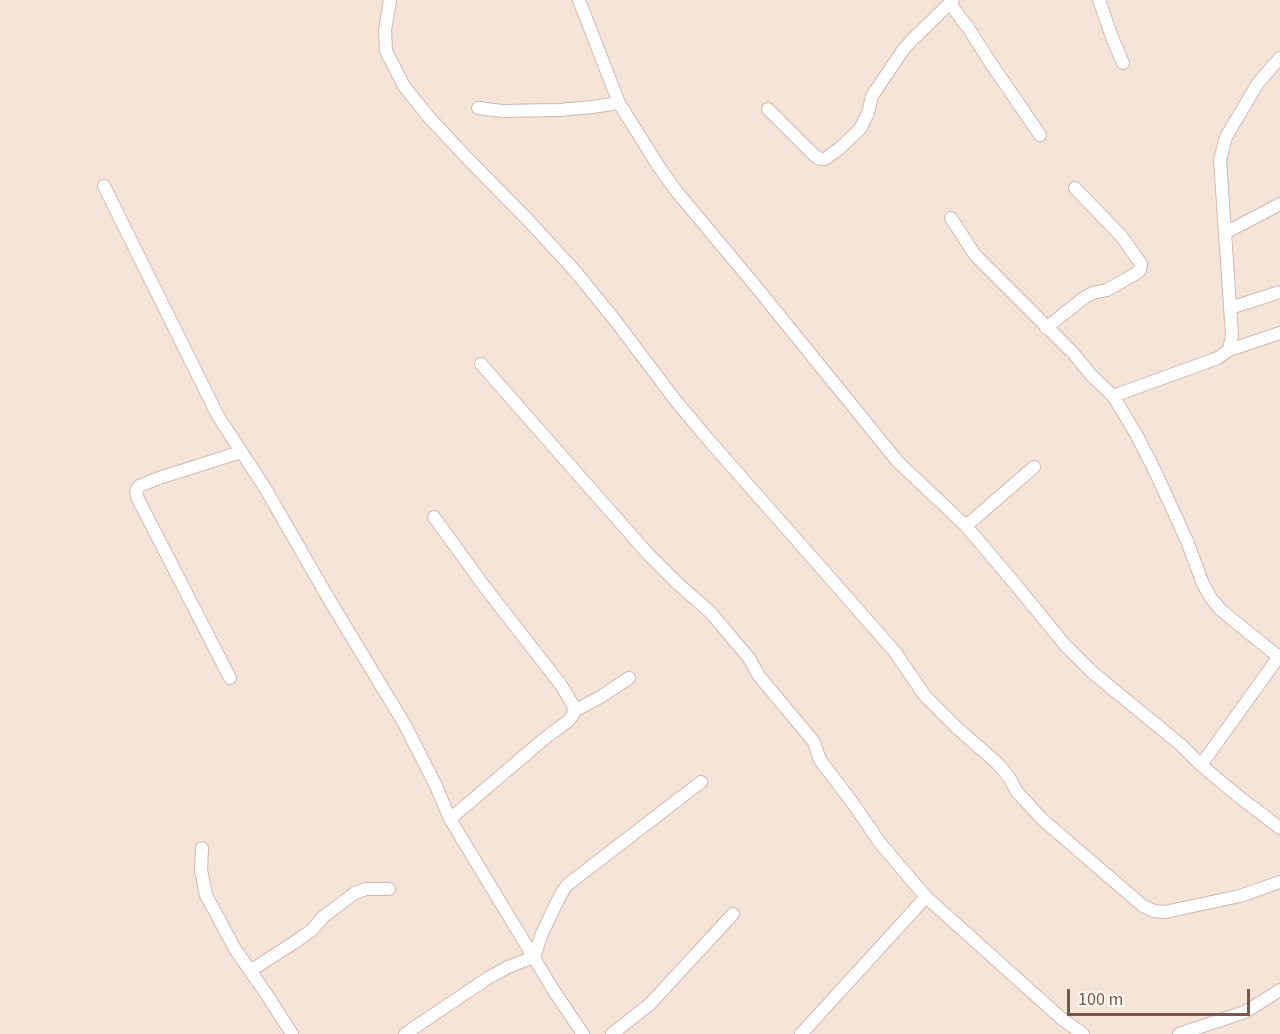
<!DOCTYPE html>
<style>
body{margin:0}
#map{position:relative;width:1280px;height:1034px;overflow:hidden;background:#fdf4eb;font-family:"Source Sans 3",sans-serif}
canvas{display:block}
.scale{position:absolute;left:1067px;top:989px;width:183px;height:27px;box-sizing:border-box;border:3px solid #7a574c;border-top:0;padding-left:8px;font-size:18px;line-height:21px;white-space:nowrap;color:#7a574c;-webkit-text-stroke:4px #fff8f2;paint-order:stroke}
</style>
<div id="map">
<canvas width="1280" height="1034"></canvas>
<div class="scale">100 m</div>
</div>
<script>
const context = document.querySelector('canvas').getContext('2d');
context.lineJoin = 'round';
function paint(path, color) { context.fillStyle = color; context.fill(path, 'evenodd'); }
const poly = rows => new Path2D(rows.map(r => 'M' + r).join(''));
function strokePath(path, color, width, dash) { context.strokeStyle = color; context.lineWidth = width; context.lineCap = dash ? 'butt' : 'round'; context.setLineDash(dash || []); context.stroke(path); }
const residential = poly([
 [0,0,1280,0,1280,1034,0,1034]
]);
const minor = poly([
 [390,0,385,30,386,51,404,86,427,115,467,158,527,219,575,271,614,319,676,401,707,438,895,652,925,696,956,727,997,763,1009,777,1017,792,1043,820,1143,906,1154,911,1165,912,1240,896,1280,882],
 [579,0,619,103],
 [1099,0,1113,40,1123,63],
 [950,4,969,29,988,59,1040,135],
 [478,108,502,111,559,110,592,107,619,103,659,167,677,192,753,283,898,462,966,526,1016,585,1065,645,1092,672,1181,745,1201,765,1238,796,1280,828],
 [768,109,815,156,820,159,825,159,840,148,860,129,868,113,872,96,903,50,912,40,953,0],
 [104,186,218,416,265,488,330,601,405,725,436,786,450,819,554,991,583,1034],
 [951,218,975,255,1074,354,1091,375,1113,396,1136,434,1154,469,1187,541,1203,584,1211,598,1220,609,1233,620,1279,657],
 [1225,233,1280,204],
 [1230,308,1280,292],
 [1046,328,1085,297,1093,293,1107,290,1135,274,1140,270,1141,264,1122,237,1075,188],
 [1229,350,1280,333],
 [481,364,648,554,676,582,711,613,749,658,759,676,814,742,820,760,852,802,880,843,926,897],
 [1113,396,1218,358,1229,350,1232,335,1220,160,1226,137,1258,83,1280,58],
 [434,517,484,586,561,685,574,707,573,715,568,721,544,739,450,819],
 [966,526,1034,467],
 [230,678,137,497,136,491,139,486,159,478,241,452],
 [574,711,602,696,629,678],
 [1201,765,1280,655],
 [202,848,201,870,206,895,235,949,267,995,292,1034],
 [250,971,295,942,312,930,323,917,355,893,366,889,389,889],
 [405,1034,488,978,508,967,534,957,541,936,553,910,561,894,567,885,701,782],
 [612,1034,650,1004,733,914],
 [801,1034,926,897,1062,1019,1083,1034],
 [1179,1034,1245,1012,1280,990]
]);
paint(residential, '#f5e5d9');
strokePath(minor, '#d1baaf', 14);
strokePath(minor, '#fff', 12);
</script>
